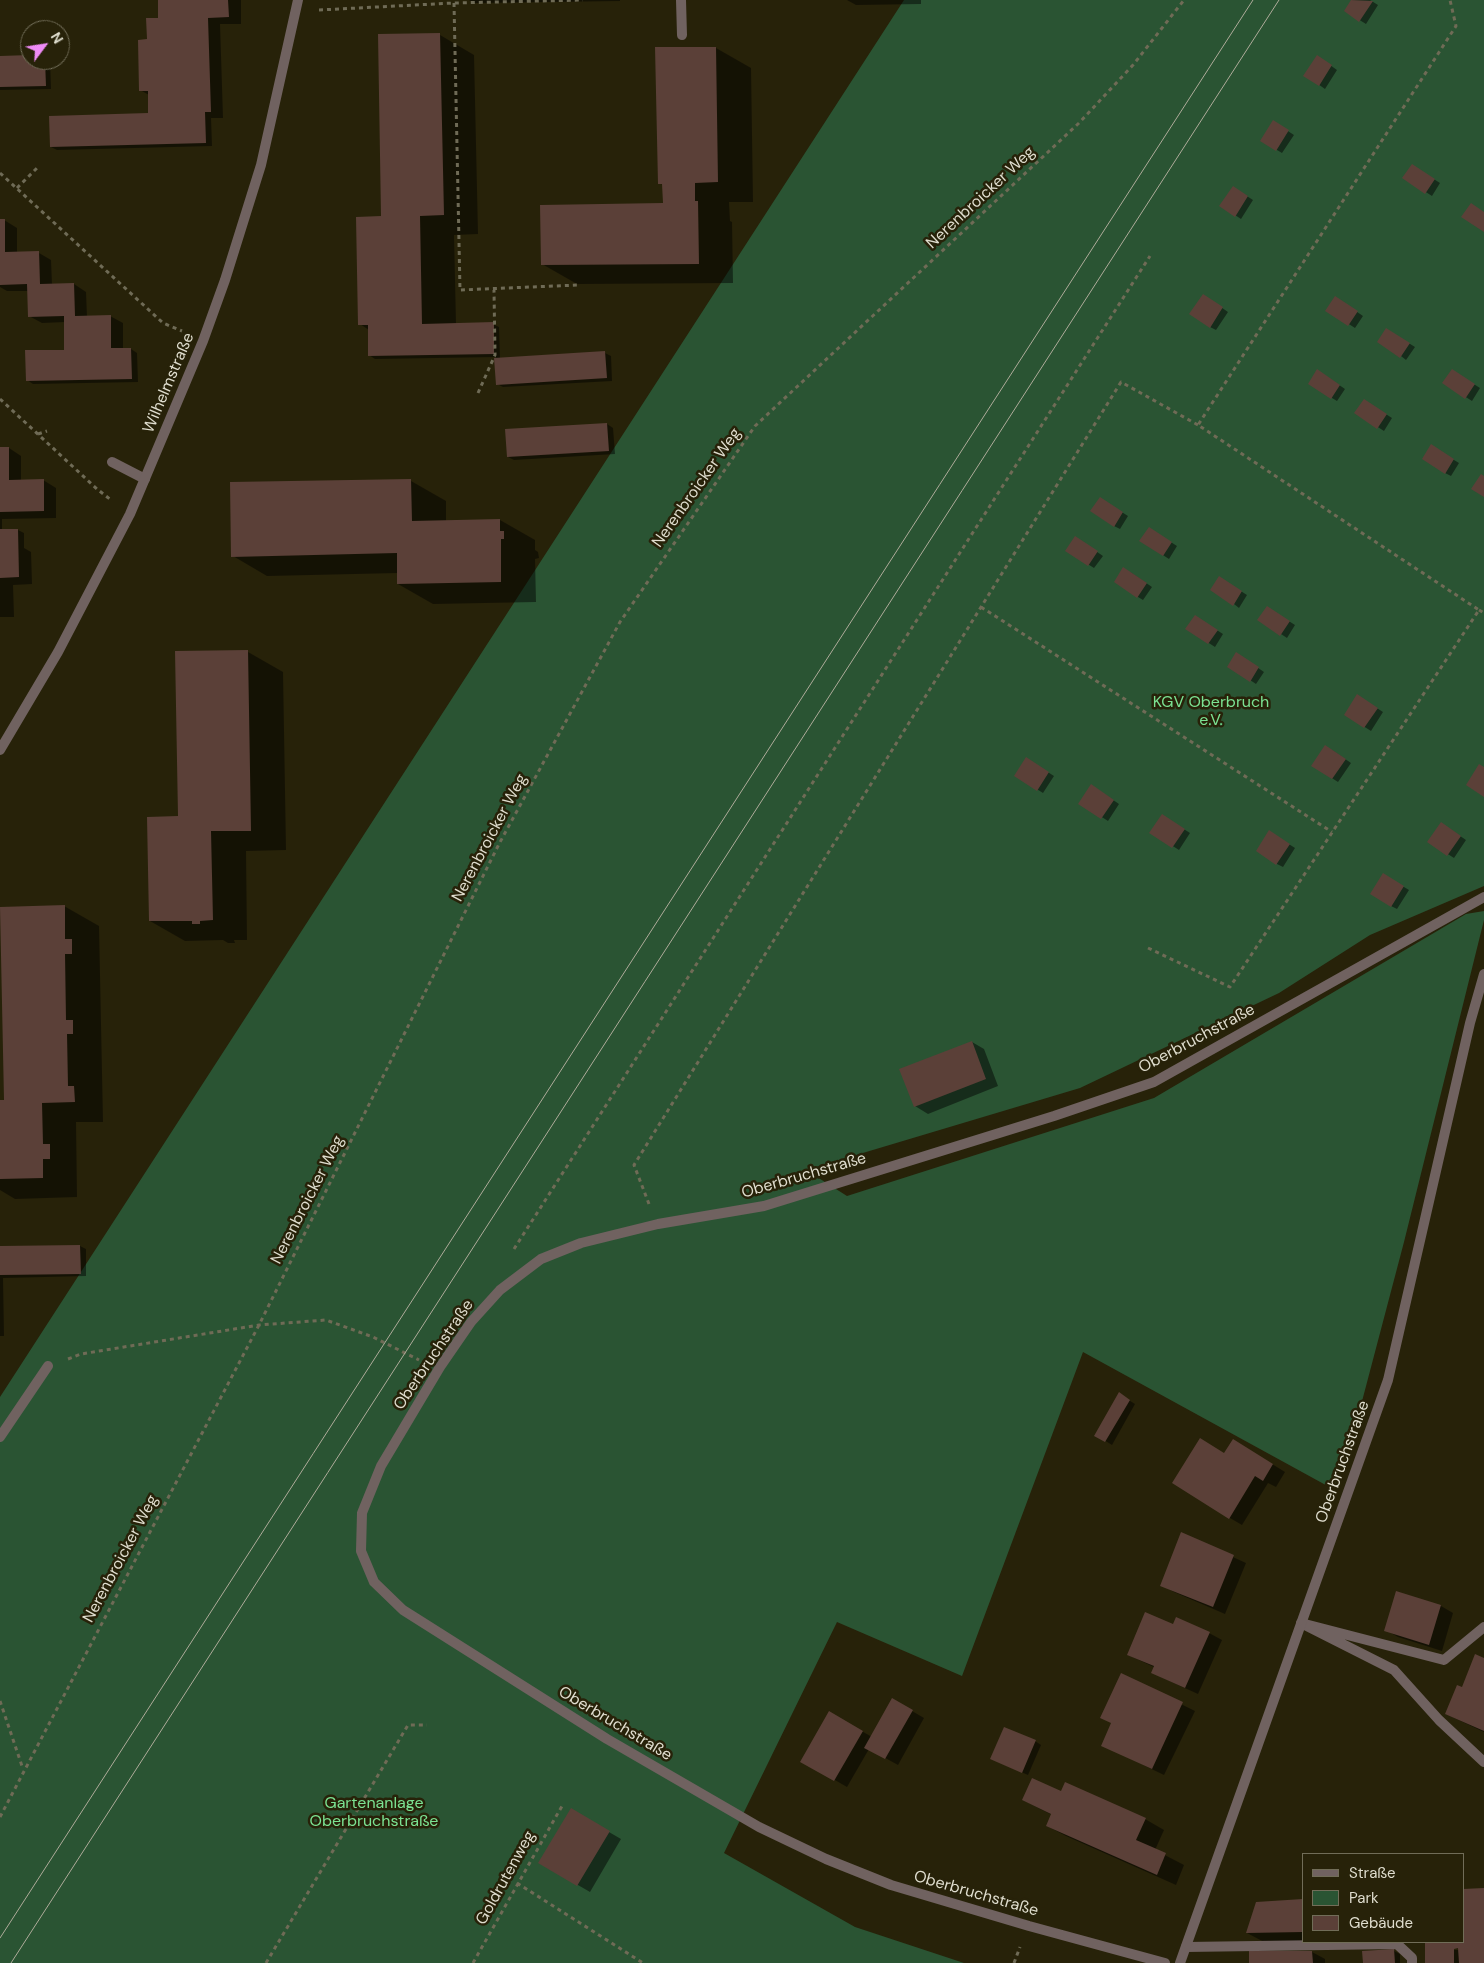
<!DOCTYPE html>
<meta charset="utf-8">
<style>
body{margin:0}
#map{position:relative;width:1484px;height:1963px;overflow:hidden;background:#272209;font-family:"DM Sans",sans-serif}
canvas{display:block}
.legend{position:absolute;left:1302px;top:1853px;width:162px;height:90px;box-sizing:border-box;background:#272209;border:1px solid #716d58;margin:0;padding:6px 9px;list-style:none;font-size:15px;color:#dfddce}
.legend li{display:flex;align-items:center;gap:10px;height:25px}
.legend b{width:25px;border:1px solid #716d58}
.north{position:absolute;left:20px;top:20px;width:50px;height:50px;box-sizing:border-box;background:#272209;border:1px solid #716d58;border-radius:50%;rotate:59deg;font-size:14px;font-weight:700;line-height:20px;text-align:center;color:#dfddce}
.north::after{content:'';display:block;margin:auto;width:18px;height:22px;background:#ef8bf6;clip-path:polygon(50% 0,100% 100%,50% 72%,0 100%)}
</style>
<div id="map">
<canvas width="1484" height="1963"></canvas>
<ul class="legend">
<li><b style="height:6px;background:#706260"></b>Straße</li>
<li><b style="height:14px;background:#2a5433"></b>Park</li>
<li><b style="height:14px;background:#5b4038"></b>Gebäude</li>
</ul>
<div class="north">N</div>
</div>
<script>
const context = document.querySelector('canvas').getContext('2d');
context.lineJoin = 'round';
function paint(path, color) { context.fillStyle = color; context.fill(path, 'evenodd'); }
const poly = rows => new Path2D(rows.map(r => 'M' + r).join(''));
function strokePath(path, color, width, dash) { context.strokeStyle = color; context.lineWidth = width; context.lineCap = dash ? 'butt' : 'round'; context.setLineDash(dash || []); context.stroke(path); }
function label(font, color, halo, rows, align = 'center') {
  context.font = font + ' "DM Sans",sans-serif'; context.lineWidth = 5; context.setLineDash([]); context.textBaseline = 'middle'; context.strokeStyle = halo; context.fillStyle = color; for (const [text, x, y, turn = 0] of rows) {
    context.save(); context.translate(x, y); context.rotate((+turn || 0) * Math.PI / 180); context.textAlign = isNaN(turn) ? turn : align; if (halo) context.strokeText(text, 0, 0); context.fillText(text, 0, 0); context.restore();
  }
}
const green = poly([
 [904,0,1484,0,1484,886,1370,935,1279,993,1080,1088,806,1170,847,1196,1154,1098,1466,914,1484,911,1484,920,1404,1242,1346,1462,1333,1489,1083,1352,962,1676,837,1622,724,1853,855,1927,964,1963,0,1963,0,1397]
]);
const shadow = poly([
 [159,0,241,0,241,24,220,24,223,118,211,118,212,146,57,150,51,147,153,114,149,95,140,90,148,41,160,19],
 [469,0,620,0,620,1,474,3],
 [847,0,921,0,921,4,856,5],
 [1352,0,1370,0,1378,5,1366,24,1345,11],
 [440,35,474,55,478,234,454,235,456,324,493,324,499,327,500,359,605,353,611,356,612,381,503,387,497,384,496,357,375,359,369,355,369,330,360,324,383,217],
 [716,48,751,68,753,202,729,202,730,221,732,222,733,283,577,284,542,264,664,204,664,186,660,183],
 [30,56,30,60,50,60,51,89,0,90,0,57],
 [1323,60,1337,70,1325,89,1305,75],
 [1274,122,1294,135,1282,153,1262,141],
 [1418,169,1440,183,1432,196,1404,178],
 [1239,191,1253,200,1241,219,1235,215],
 [0,220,4,220,17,228,17,253,39,253,51,260,52,285,74,284,86,292,87,317,110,316,123,323,123,350,131,349,137,353,138,382,33,384,27,380,66,351,65,322,42,323,29,316,28,291,7,291,0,287],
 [1209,299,1228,312,1216,330,1210,327],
 [1341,301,1363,316,1355,328,1327,310],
 [1386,329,1415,347,1406,360,1401,356],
 [1323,374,1345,389,1337,401,1332,398],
 [1458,374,1480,388,1472,401,1444,383],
 [1370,404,1392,418,1384,431,1356,413],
 [607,424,613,428,615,454,514,460,508,457],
 [1431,446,1459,463,1451,476,1445,473],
 [9,448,21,456,21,481,43,480,56,488,56,518,2,519,2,530,18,530,24,533,24,548,31,552,32,584,13,585,14,617,0,617,0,449],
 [411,481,446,501,446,521,500,520,535,540,535,550,538,552,539,558,535,559,536,602,433,604,398,584,398,573,267,576,233,556],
 [1106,502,1128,516,1120,529,1114,526],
 [1155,532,1177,546,1169,559,1141,541],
 [1081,541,1103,556,1094,568,1067,551],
 [1130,572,1152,587,1143,600,1138,597],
 [1225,581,1247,595,1239,608,1234,604],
 [1273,611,1295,625,1287,638,1281,634],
 [1201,620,1223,634,1215,647,1187,629],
 [248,652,283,672,286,850,246,851,247,940,234,940,235,943,228,943,223,940,185,941,150,921,179,817],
 [1242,657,1264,672,1256,684,1229,666],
 [1363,699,1383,712,1371,731,1346,715],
 [1332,750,1351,763,1338,782,1313,766],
 [1032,762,1054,776,1043,793,1016,776],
 [1097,789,1119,804,1108,821,1080,803],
 [1162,815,1190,833,1179,850,1151,832],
 [1447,827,1466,840,1454,858,1429,842],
 [1270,832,1295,848,1283,867,1277,864],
 [1389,878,1409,890,1397,909,1391,906],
 [64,906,99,926,103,1122,76,1122,77,1197,15,1199,0,1190,0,1102,5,1101],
 [972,1042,984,1049,998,1086,928,1114,915,1106],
 [80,1246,86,1249,86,1276,3,1278,4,1336,0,1336,0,1247],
 [1119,1394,1135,1404,1112,1445,1096,1435],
 [1246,1448,1285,1472,1276,1487,1268,1483,1242,1525,1230,1518,1225,1454],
 [1182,1534,1246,1563,1225,1614,1174,1592,1161,1585],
 [1397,1592,1441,1606,1453,1613,1442,1651,1398,1637,1386,1630],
 [1173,1626,1209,1633,1222,1640,1198,1694,1165,1679,1152,1672,1154,1667,1128,1655],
 [1484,1659,1484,1732,1446,1714,1469,1691],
 [1122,1675,1195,1711,1164,1775,1102,1745,1112,1723],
 [893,1700,924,1718,898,1765,869,1749,847,1787,802,1761,830,1713,872,1737],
 [1035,1741,1041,1745,1028,1775,998,1762],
 [1062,1792,1145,1819,1164,1830,1155,1850,1184,1865,1176,1885,1066,1836,1047,1826,1052,1815,1023,1800],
 [571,1810,621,1839,590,1892,540,1863],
 [1484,1889,1484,1963,1426,1963,1426,1942,1463,1942,1463,1890],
 [1459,1947,1459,1950,1447,1950],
 [1303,1900,1303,1942,1266,1943,1247,1933],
 [1394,1951,1400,1954,1400,1963,1364,1963],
 [1250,1952,1312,1952,1325,1959,1325,1963,1250,1963]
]);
const building = poly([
 [158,0,228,0,229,17,208,18,211,112,205,112,206,143,50,147,49,116,148,113,148,91,139,91,138,40,147,39,146,18,158,18],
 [1351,0,1373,1,1359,22,1344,11],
 [440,33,444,215,420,216,422,324,494,322,494,354,368,356,368,325,358,325,356,217,381,216,378,34],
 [655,47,716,47,718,182,695,183,695,201,698,201,699,264,541,265,540,205,663,203,662,184,658,184],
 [30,55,30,60,45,60,46,86,0,87,0,56],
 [1317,55,1332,65,1319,86,1303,76],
 [1273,120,1289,130,1276,151,1260,141],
 [1412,164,1435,179,1425,194,1402,178],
 [1233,186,1248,196,1235,217,1219,206],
 [1471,203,1484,212,1484,232,1461,217],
 [0,219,5,219,5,252,39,251,40,284,74,283,75,316,111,315,111,348,131,348,132,379,26,381,25,350,64,350,64,316,28,317,27,284,0,285],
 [1203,294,1223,307,1210,328,1189,314],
 [1335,296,1358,311,1348,326,1325,311],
 [1386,328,1410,343,1400,358,1377,342],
 [605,351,607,378,496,385,494,358],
 [1317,369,1340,385,1331,399,1308,384],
 [1452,369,1475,384,1465,399,1442,383],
 [1364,399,1387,414,1377,429,1354,413],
 [607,423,609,451,507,457,505,429],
 [1431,444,1454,459,1445,474,1422,459],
 [0,447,9,447,9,480,44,479,44,511,0,512],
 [1481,474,1484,476,1484,497,1471,489],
 [411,479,412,521,500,519,500,531,504,531,504,539,501,539,501,582,397,584,397,553,231,557,230,482],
 [1100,497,1123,512,1114,527,1090,511],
 [1149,527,1172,542,1163,556,1139,541],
 [0,529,18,529,19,577,0,578],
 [1075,536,1098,551,1088,566,1065,551],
 [1123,567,1147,583,1137,598,1114,582],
 [1219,576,1242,591,1233,606,1210,590],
 [1267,606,1290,621,1280,636,1257,620],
 [1195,615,1218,630,1208,644,1185,629],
 [248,650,251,831,211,831,213,920,200,921,200,924,192,924,192,921,149,921,147,817,178,816,175,651],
 [1236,652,1259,667,1250,682,1227,667],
 [1357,694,1378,708,1364,728,1344,715],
 [1325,745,1346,759,1332,779,1311,766],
 [1026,757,1049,772,1037,791,1014,776],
 [1479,764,1484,767,1484,797,1466,785],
 [1091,784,1114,800,1101,819,1078,804],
 [1162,814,1185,829,1172,848,1149,833],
 [1441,822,1461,836,1447,856,1427,842],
 [1269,830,1290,844,1276,865,1256,851],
 [1383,873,1404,886,1391,907,1370,894],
 [65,905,65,939,72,939,72,954,65,954,66,1020,73,1020,73,1034,67,1034,68,1086,74,1086,75,1102,42,1103,43,1144,50,1144,50,1159,43,1159,43,1178,0,1179,0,1100,4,1100,0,907],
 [972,1041,986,1079,914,1107,899,1069],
 [80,1245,81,1274,0,1275,0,1246],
 [1119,1392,1130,1400,1105,1442,1094,1436],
 [1200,1438,1224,1453,1233,1439,1273,1464,1263,1481,1255,1476,1229,1519,1172,1483],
 [1181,1532,1234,1555,1213,1607,1160,1586],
 [1396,1591,1441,1605,1429,1645,1384,1631],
 [1145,1612,1173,1624,1176,1617,1210,1632,1185,1688,1151,1673,1154,1666,1127,1655],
 [1475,1654,1484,1658,1484,1731,1445,1714,1457,1685,1462,1687],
 [1121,1673,1183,1702,1152,1769,1101,1746,1111,1723,1100,1718],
 [892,1698,913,1710,885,1759,864,1748],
 [829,1711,863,1731,834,1781,800,1762],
 [1004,1727,1036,1740,1022,1773,990,1759],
 [1032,1778,1061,1791,1065,1782,1146,1818,1136,1840,1166,1853,1157,1875,1046,1826,1051,1814,1022,1800],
 [571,1808,610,1831,577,1886,538,1863],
 [1484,1888,1484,1963,1459,1963,1458,1948,1454,1949,1454,1963,1425,1963,1425,1942,1463,1942,1463,1889],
 [1303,1899,1303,1932,1246,1933,1256,1902],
 [1394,1949,1395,1963,1363,1963,1362,1951],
 [1249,1951,1312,1951,1313,1963,1249,1963]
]);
const path = poly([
 [454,3,460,290,579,285],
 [319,10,454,3,583,0],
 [0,173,163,323,182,331],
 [17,188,38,167],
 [478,393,495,355,494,290],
 [0,399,97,489,111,500],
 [38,434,47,431],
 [981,607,1332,832],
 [1479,610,1484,613],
 [1148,948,1230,987,1479,610,1198,425,1456,26,1450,0],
 [649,1204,634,1165,1121,382,1198,425],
 [514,1249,1150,256],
 [68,1359,81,1354,259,1325,326,1320,373,1337,419,1360],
 [0,1701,23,1769],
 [0,1817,259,1325,499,844,620,622,755,426,1079,123,1133,65,1184,0],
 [517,1883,643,1963],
 [266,1963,408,1725,427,1725],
 [473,1963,562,1806],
 [1014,1963,1020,1947]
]);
const service = poly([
 [112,462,145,479],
 [1484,1627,1444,1660,1301,1623,1394,1670,1439,1720,1484,1762],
 [1186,1947,1397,1944,1412,1958,1412,1963]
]);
const minor = poly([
 [681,0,682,35],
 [0,750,58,652,130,514,203,341,225,280,261,165,298,0],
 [0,1437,48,1366],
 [1165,1963,1029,1926,891,1885,826,1859,759,1827,607,1739,403,1610,374,1582,361,1551,362,1513,381,1466,440,1367,471,1322,500,1290,541,1259,581,1243,658,1224,764,1206,1054,1116,1154,1082,1484,897],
 [1180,1963,1388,1380,1470,1023,1484,974]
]);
const tram = poly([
 [0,1938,1253,0],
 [11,1963,1279,0]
]);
const streetNames = [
 ["Nerenbroicker Weg",981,198,-43],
 ["Wilhelmstraße",169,383,-67],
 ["Nerenbroicker Weg",697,488,-55],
 ["Nerenbroicker Weg",490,838,-62],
 ["Oberbruchstraße",1197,1039,-28],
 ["Oberbruchstraße",804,1176,-16],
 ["Nerenbroicker Weg",308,1200,-63],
 ["Oberbruchstraße",434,1355,-56],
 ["Oberbruchstraße",1343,1462,-70],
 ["Nerenbroicker Weg",121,1559,-62],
 ["Oberbruchstraße",615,1724,31],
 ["Goldrutenweg",506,1878,-61],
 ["Oberbruchstraße",976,1894,16]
];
const parkNames = [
 ["KGV Oberbruch",1211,703],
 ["e.V.",1211,721],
 ["Gartenanlage",374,1804],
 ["Oberbruchstraße",374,1822]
];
paint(green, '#2a5433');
paint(shadow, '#0007');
paint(building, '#5b4038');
strokePath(path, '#6f6b56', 3, [4, 4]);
strokePath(service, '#706260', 10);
strokePath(minor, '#706260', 10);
strokePath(tram, '#aeab9a', 1);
label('16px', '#dfddce', '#272209', streetNames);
label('16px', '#7be292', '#272209', parkNames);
</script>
